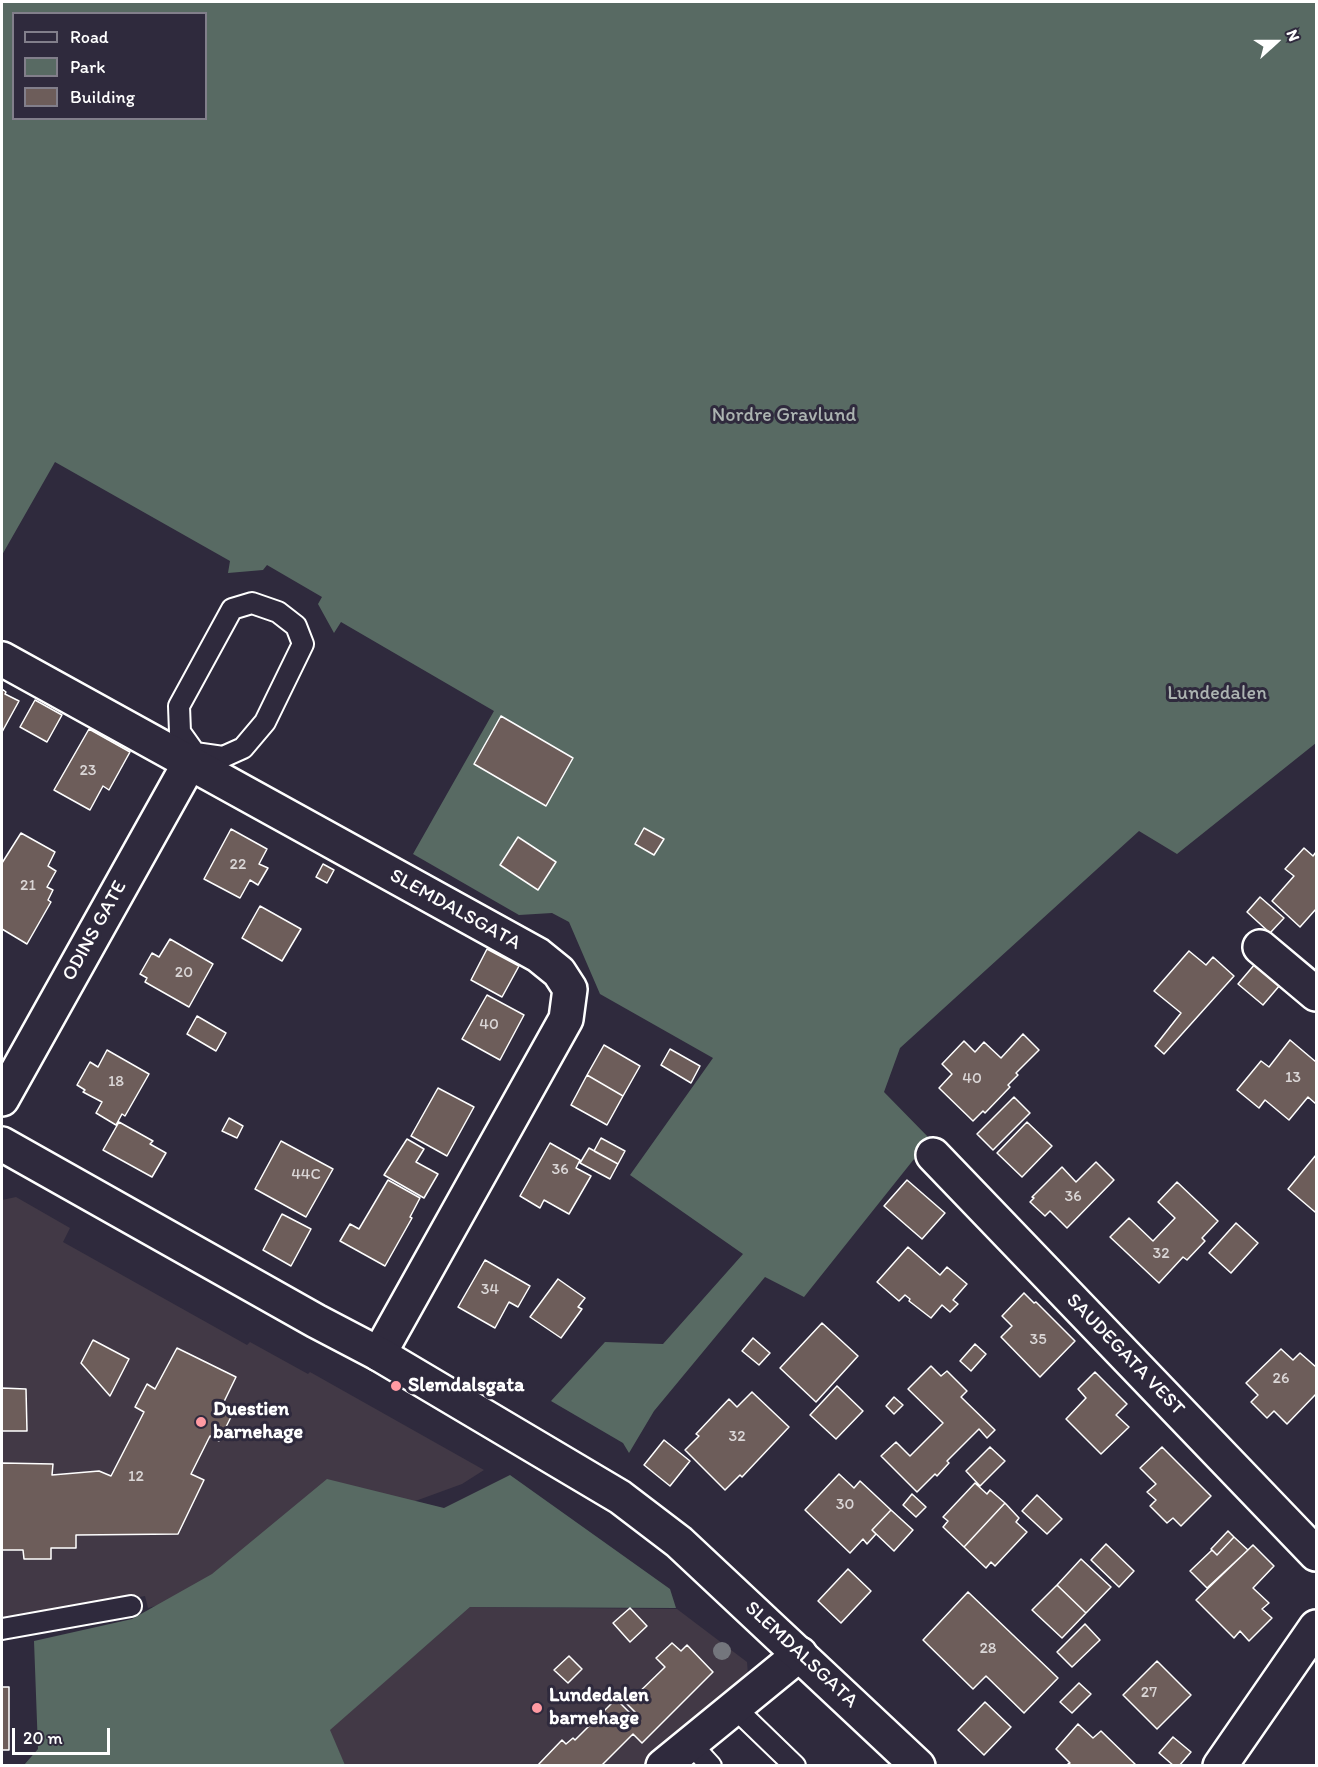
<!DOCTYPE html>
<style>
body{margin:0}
#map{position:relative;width:1318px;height:1767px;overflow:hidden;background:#2f2a3d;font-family:Itim,sans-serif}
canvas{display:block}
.frame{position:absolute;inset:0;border:3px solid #fff;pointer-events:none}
.legend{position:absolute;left:12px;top:12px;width:195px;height:108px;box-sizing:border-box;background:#2f2a3d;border:2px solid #827f8b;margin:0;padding:8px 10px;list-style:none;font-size:18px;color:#fff}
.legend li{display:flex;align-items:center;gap:12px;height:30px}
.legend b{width:30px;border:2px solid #827f8b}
.north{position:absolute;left:1246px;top:12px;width:60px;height:60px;-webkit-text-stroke:4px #2f2a3d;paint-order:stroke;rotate:69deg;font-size:16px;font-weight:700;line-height:24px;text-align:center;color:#fff}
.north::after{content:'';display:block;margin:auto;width:21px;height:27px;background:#fff;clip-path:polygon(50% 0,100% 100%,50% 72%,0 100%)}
.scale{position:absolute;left:12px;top:1728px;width:98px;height:27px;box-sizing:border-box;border:3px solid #fff;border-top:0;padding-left:8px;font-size:18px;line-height:21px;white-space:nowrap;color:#fff;-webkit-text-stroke:4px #2f2a3d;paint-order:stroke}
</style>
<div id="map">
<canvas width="1318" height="1767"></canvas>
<div class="frame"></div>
<ul class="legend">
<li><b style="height:8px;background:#2f2a3d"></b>Road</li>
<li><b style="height:16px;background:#586a63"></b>Park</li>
<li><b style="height:16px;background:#6d5d5a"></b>Building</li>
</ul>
<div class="north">N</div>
<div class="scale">20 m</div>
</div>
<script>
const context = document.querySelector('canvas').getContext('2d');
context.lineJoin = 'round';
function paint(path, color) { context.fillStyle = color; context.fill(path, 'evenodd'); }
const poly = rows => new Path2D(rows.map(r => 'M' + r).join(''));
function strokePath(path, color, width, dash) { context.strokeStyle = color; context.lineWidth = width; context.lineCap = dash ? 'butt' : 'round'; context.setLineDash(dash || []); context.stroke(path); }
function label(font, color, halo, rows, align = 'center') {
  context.font = font + ' Itim,sans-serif'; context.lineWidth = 6; context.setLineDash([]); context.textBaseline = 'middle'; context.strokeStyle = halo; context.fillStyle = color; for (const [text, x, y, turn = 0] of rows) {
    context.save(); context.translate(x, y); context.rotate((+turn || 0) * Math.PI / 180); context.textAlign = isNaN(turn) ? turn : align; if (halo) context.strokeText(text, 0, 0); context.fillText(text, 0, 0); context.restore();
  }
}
const built = poly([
 [16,1197,70,1228,63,1242,247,1345,250,1342,308,1374,310,1372,484,1470,462,1484,388,1511,178,1600,148,1608,145,1596,71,1610,2,1619,2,1200],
 [470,1607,677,1609,747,1662,749,1686,646,1765,345,1765,329,1730]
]);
const green = poly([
 [2,2,1316,2,1316,743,1177,854,1139,831,900,1048,884,1092,930,1139,804,1297,765,1277,654,1411,629,1453,623,1443,551,1401,605,1342,663,1344,743,1254,630,1175,713,1058,600,994,569,922,552,913,519,915,413,854,494,711,341,622,334,633,318,604,322,597,267,565,263,570,228,573,230,561,55,462,2,555],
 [14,14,206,14,206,118,14,118],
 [510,1475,670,1589,676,1608,470,1607,330,1730,345,1765,24,1765,38,1749,34,1641,132,1619,212,1574,327,1479,444,1508]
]);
const building = poly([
 [2,689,6,692,5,694,19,701,2,732,2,689],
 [35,700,62,715,47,742,20,727,35,700],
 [501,716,573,758,546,806,474,764,501,716],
 [89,729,130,752,109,790,103,786,90,810,54,790,89,729],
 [644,828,664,839,654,855,635,844,644,828],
 [231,829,267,849,259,864,268,868,258,885,250,880,240,898,204,879,231,829],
 [21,833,55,852,48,866,56,871,47,887,53,890,48,900,51,902,27,944,2,929,2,863,21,833],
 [518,837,556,862,538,890,500,865,518,837],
 [1304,848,1313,856,1316,852,1316,909,1300,927,1272,901,1294,876,1285,869,1304,848],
 [323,864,334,870,327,883,316,877,323,864],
 [1260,897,1284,918,1270,933,1247,912,1260,897],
 [260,906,301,929,282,961,242,938,260,906],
 [170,939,213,964,189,1007,145,982,147,978,140,974,152,953,159,957,170,939],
 [487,949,519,966,502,997,471,980,487,949],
 [1189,951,1206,965,1213,957,1234,976,1164,1054,1155,1046,1181,1013,1154,991,1189,951],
 [1255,964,1280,985,1263,1005,1238,984,1255,964],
 [487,995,524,1015,500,1060,462,1039,487,995],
 [197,1016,226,1033,216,1051,187,1034,197,1016],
 [1023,1034,1039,1050,1016,1073,1018,1075,1008,1085,1010,1087,985,1113,983,1111,973,1121,939,1088,952,1074,942,1064,964,1041,975,1052,984,1042,1001,1058,1023,1034],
 [1290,1040,1316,1062,1316,1104,1308,1097,1289,1120,1265,1100,1259,1108,1237,1090,1261,1061,1269,1067,1290,1040],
 [604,1045,640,1066,623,1096,587,1075,604,1045],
 [670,1049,700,1066,691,1083,661,1065,670,1049],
 [107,1050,149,1074,125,1116,122,1114,116,1125,96,1113,102,1102,83,1092,85,1090,77,1085,90,1062,98,1067,107,1050],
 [587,1075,623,1096,607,1125,571,1105,587,1075],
 [438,1088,474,1107,447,1156,411,1136,438,1088],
 [1014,1097,1030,1113,993,1150,977,1134,1014,1097],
 [229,1118,243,1126,237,1138,222,1131,229,1118],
 [119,1122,153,1141,150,1144,166,1153,152,1177,103,1150,119,1122],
 [1027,1122,1052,1146,1022,1177,997,1153,1027,1122],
 [601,1138,625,1151,618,1164,594,1151,601,1138],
 [407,1139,424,1149,416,1162,438,1174,424,1198,384,1175,407,1139],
 [281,1141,333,1169,306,1217,255,1189,281,1141],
 [550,1143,580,1160,576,1168,591,1176,569,1214,544,1200,540,1208,520,1196,550,1143],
 [589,1148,618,1164,610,1179,580,1163,589,1148],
 [1316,1155,1316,1210,1315,1212,1288,1189,1316,1155],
 [1096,1162,1114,1180,1067,1228,1050,1211,1045,1216,1030,1202,1034,1198,1032,1197,1062,1167,1076,1182,1096,1162],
 [388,1180,420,1198,410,1217,412,1218,385,1266,340,1241,350,1224,359,1229,388,1180],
 [907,1180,945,1213,922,1239,884,1206,907,1180],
 [1177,1182,1218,1221,1202,1238,1205,1241,1187,1260,1183,1257,1159,1283,1110,1237,1129,1218,1153,1241,1175,1218,1158,1202,1177,1182],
 [282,1214,311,1229,291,1266,263,1250,282,1214],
 [1236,1223,1258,1243,1231,1273,1209,1253,1236,1223],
 [908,1247,940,1275,947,1267,967,1284,953,1300,958,1304,950,1312,942,1305,931,1318,909,1301,910,1299,905,1295,899,1301,877,1282,908,1247],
 [485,1260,530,1286,518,1307,509,1302,495,1328,458,1307,485,1260],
 [558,1279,585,1298,578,1307,582,1309,561,1338,530,1317,558,1279],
 [1024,1293,1034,1303,1036,1302,1075,1341,1040,1377,1001,1337,1012,1326,1002,1316,1024,1293],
 [822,1323,858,1356,816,1402,780,1368,822,1323],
 [753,1338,770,1353,759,1365,742,1351,753,1338],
 [93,1340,129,1359,110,1396,81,1363,93,1340],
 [975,1344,986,1354,971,1371,960,1361,975,1344],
 [177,1348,236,1377,219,1412,231,1417,219,1441,210,1436,191,1474,204,1480,178,1534,76,1535,76,1548,51,1548,51,1559,24,1559,23,1550,2,1550,2,1463,53,1464,52,1475,99,1471,111,1476,144,1412,135,1407,147,1384,155,1389,177,1348],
 [1281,1349,1293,1360,1300,1353,1316,1367,1316,1394,1287,1424,1274,1411,1267,1418,1251,1402,1258,1395,1246,1383,1281,1349],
 [931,1366,941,1376,947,1371,967,1391,961,1397,995,1430,987,1438,979,1429,947,1461,949,1463,937,1476,935,1474,917,1492,881,1456,896,1442,910,1456,943,1423,908,1389,931,1366],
 [1095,1372,1127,1404,1116,1415,1129,1427,1101,1454,1066,1419,1086,1398,1078,1389,1095,1372],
 [837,1386,863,1411,836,1439,810,1415,837,1386],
 [2,1388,26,1389,27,1431,2,1431,2,1388],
 [752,1392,789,1427,742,1477,740,1475,725,1490,685,1450,699,1436,696,1434,729,1399,737,1407,752,1392],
 [894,1397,903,1405,894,1414,886,1406,894,1397],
 [664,1440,690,1461,670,1486,644,1465,664,1440],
 [990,1447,1005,1461,980,1486,966,1471,990,1447],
 [1162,1447,1211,1496,1181,1526,1173,1518,1167,1523,1150,1506,1156,1500,1147,1492,1156,1484,1140,1468,1162,1447],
 [839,1474,854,1488,860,1481,891,1510,872,1530,876,1534,867,1544,863,1539,850,1553,805,1510,839,1474],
 [975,1483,987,1494,990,1490,1005,1503,964,1547,943,1527,948,1521,943,1517,975,1483],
 [912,1494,926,1507,916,1517,903,1505,912,1494],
 [1037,1495,1062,1519,1047,1534,1022,1511,1037,1495],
 [1005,1503,1019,1518,1016,1522,1027,1532,995,1566,991,1562,986,1568,964,1547,1005,1503],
 [891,1510,913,1530,894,1551,872,1530,891,1510],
 [1228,1531,1234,1537,1217,1555,1211,1549,1228,1531],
 [1234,1537,1248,1550,1207,1588,1190,1571,1212,1550,1217,1555,1234,1537],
 [1106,1544,1134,1571,1119,1587,1091,1560,1106,1544],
 [1253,1545,1274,1566,1253,1588,1269,1603,1262,1609,1272,1618,1249,1641,1240,1631,1234,1638,1196,1600,1253,1545],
 [1081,1559,1111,1587,1086,1613,1057,1585,1081,1559],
 [848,1569,871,1591,841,1623,818,1601,848,1569],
 [1057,1585,1086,1613,1062,1638,1032,1610,1057,1585],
 [968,1592,1058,1678,1024,1713,986,1676,973,1689,923,1640,968,1592],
 [630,1608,647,1626,630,1642,613,1623,630,1608],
 [1085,1624,1100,1640,1072,1667,1057,1652,1085,1624],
 [672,1643,681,1651,687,1645,713,1672,642,1743,633,1734,601,1766,537,1766,562,1740,566,1744,573,1738,575,1740,616,1699,633,1716,636,1713,627,1704,665,1667,656,1658,672,1643],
 [569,1656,582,1669,568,1683,554,1670,569,1656],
 [1157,1661,1191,1695,1157,1729,1123,1695,1157,1661],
 [1079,1683,1091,1694,1072,1713,1060,1702,1079,1683],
 [2,1687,9,1687,9,1750,2,1750,2,1687],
 [985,1702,1011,1727,984,1755,958,1730,985,1702],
 [1078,1724,1093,1738,1101,1731,1137,1766,1070,1766,1068,1764,1070,1763,1056,1749,1078,1724],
 [1173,1737,1191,1752,1179,1766,1174,1766,1159,1753,1173,1737]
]);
const lane = poly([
 [190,761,195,753,223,757,243,748,265,722,303,644,296,626,278,612,252,603,232,609,179,706,180,732,195,753],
 [2,1629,131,1606],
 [735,1708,795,1766],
 [691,1744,711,1766]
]);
const street = poly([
 [2,659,538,955,559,972,570,989,566,1019,379,1354],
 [1260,947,1316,994],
 [2,1099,189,764],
 [933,1155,1316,1554],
 [663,1766,800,1654]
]);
const secondary = poly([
 [2,1144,316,1321,379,1354,620,1497,679,1542,918,1766],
 [1220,1766,1316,1627]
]);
const trees = [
 [722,1651]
];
const markers = [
 [396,1386,6,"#ff9aa2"],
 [201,1422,6,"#ff9aa2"],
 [537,1708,6,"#ff9aa2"]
];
const numberNames = [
 ["23",88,771],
 ["22",238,865],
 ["21",28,886],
 ["20",184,973],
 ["40",489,1025],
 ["13",1293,1078],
 ["40",972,1079],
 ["18",116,1082],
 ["36",560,1170],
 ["44C",306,1175],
 ["36",1073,1197],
 ["32",1161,1254],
 ["34",490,1290],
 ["35",1038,1340],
 ["26",1281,1379],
 ["32",737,1437],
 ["12",136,1477],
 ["30",845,1505],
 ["28",988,1649],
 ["27",1149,1693]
];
const parkNames = [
 ["Nordre Gravlund",784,416],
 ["Lundedalen",1217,694]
];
const streetNames = [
 ["SLEMDALSGATA",455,910,29],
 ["ODINS GATE",95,931,-61],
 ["SAUDEGATA VEST",1125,1355,46],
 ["SLEMDALSGATA",801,1655,43]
];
const poiNames = [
 ["Slemdalsgata",408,1386],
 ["Duestien",213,1410],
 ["barnehage",213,1433],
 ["Lundedalen",549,1696],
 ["barnehage",549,1719]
];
paint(built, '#423946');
paint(green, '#586a63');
paint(building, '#6d5d5a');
strokePath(building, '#fff', 1.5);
strokePath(lane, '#fff', 24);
strokePath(street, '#fff', 38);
strokePath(secondary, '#fff', 38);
strokePath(lane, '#2f2a3d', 20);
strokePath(street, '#2f2a3d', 33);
strokePath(secondary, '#2f2a3d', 33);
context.fillStyle = '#74767d';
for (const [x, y] of trees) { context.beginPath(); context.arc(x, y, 9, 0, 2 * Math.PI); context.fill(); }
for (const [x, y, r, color] of markers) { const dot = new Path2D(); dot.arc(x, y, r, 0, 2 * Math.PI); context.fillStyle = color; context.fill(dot); strokePath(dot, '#2f2a3d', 2); }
label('16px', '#dad6d6', null, numberNames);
label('20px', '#acb4b1', '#2f2a3d', parkNames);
label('20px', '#fff', '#2f2a3d', streetNames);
label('bold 20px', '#fff', '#2f2a3d', poiNames, 'left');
</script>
